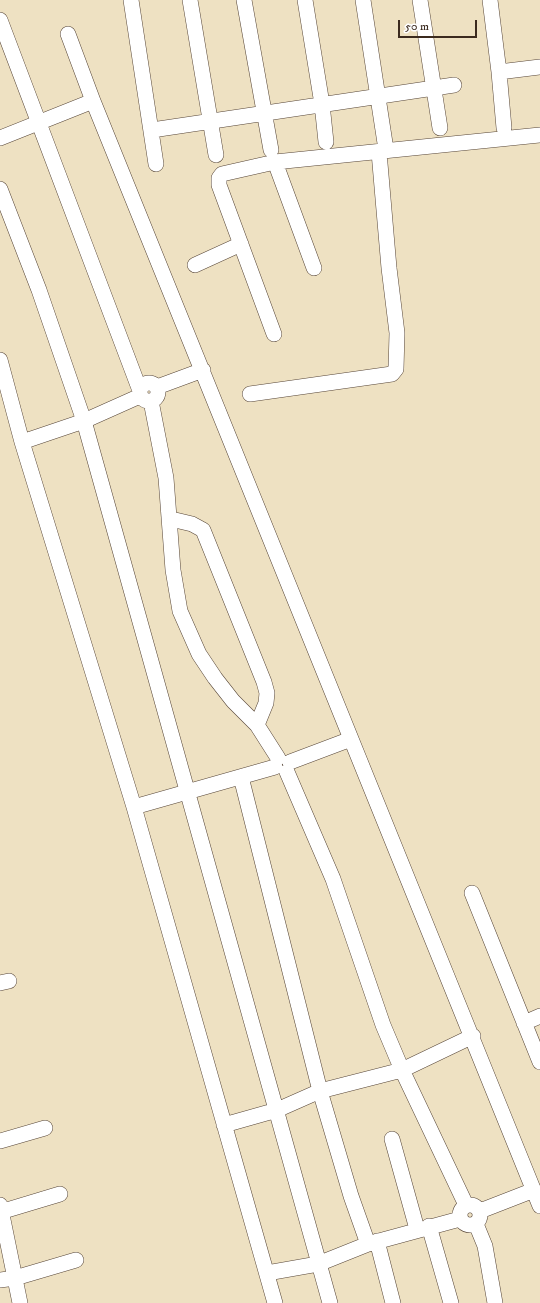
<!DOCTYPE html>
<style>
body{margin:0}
#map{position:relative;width:540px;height:1303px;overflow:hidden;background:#eee1c2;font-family:"IM FELL DW Pica",serif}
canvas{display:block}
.scale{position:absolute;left:398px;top:20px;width:79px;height:18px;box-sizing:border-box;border:2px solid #3b2a1e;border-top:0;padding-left:5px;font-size:12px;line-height:14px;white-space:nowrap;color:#3b2a1e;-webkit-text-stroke:3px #fff;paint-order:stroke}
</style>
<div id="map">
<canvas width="540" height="1303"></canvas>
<div class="scale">50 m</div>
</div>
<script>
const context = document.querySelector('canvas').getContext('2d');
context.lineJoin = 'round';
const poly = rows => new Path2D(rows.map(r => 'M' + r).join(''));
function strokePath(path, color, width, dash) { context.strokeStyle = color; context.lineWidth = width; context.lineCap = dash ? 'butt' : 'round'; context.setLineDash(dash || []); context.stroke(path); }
const minor = poly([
 [131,0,156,164],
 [190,0,216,155],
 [244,0,271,150],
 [305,0,322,104,326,142],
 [363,0,385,143],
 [420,0,440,128],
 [490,0,499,72,504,128],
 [0,20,139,388],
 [68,34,93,101,540,1206],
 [499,72,540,67],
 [152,130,454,85],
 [0,138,93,101],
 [275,162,314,268],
 [0,189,39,290,84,421,330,1303],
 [195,265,241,244],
 [274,334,219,185,219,178,222,174,275,162,540,135],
 [0,360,22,442],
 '140 392a9 9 0 1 1 18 0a9 9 0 1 1-18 0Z',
 [157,387,203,370],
 [250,394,392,374,396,369,397,333,389,268,379,152],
 [140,396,84,421,22,442,134,807,275,1303],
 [151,401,166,478,173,570,180,611,199,654,215,678,233,701,257,725,278,758],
 [171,519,192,524,203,530,264,682,267,693,266,703,257,725],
 [290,762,351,739],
 [287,772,333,879,383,1025,402,1070,466,1205],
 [241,777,320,1091,351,1196,368,1244],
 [134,807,275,767],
 [472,893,540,1062],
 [0,983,9,981],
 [524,1023,540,1016],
 [224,1125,277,1110,320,1091,402,1070,473,1036],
 [392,1139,417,1229],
 [0,1141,45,1128],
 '460 1215a10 10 0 1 1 20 0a10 10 0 1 1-20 0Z',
 [0,1205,20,1303],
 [480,1211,534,1190],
 [0,1212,60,1194],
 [476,1224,485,1246,495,1303],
 [429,1226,451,1303],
 [377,1241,393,1303],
 [267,1273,318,1264,368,1244,460,1219],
 [0,1280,15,1278,76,1260]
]);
strokePath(minor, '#564537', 16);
strokePath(minor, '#fff', 15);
</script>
